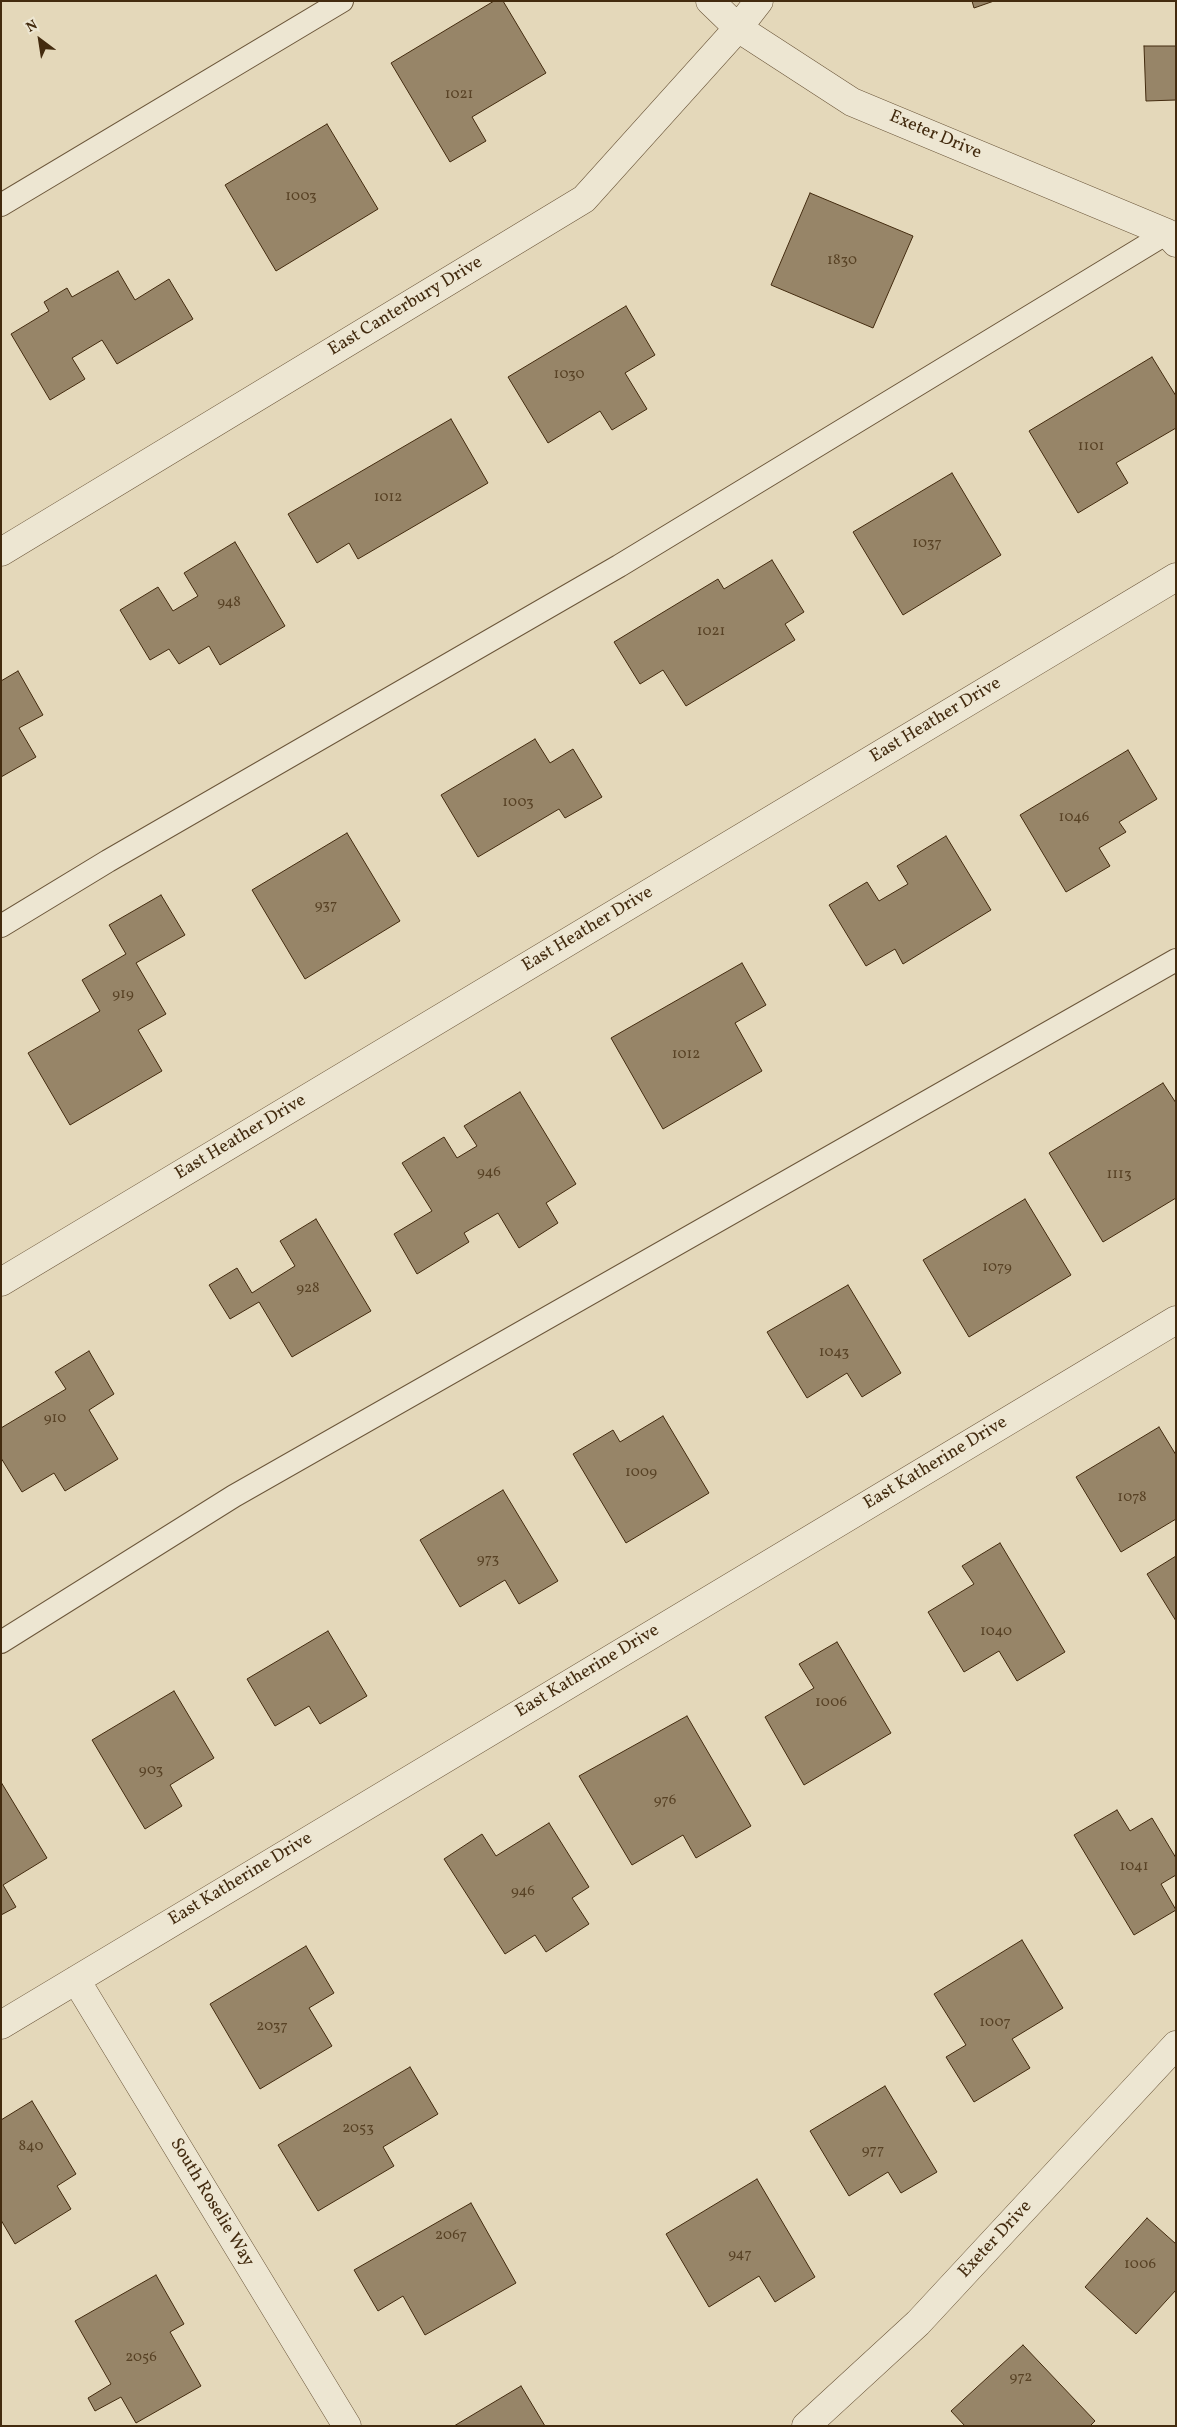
<!DOCTYPE html>
<style>
body{margin:0}
#map{position:relative;width:1177px;height:2427px;overflow:hidden;background:#e4d8ba;font-family:Vollkorn,serif}
canvas{display:block}
.frame{position:absolute;inset:0;border:2px solid #432b0f;pointer-events:none}
.north{position:absolute;left:15px;top:15px;width:50px;height:50px;-webkit-text-stroke:4px #ede6d2;paint-order:stroke;rotate:329deg;font-size:14px;font-weight:700;line-height:20px;text-align:center;color:#432b0f}
.north::after{content:'';display:block;margin:auto;width:18px;height:22px;background:#432b0f;clip-path:polygon(50% 0,100% 100%,50% 72%,0 100%)}
</style>
<div id="map">
<canvas width="1177" height="2427"></canvas>
<div class="frame"></div>
<div class="north">N</div>
</div>
<script>
const context = document.querySelector('canvas').getContext('2d');
context.lineJoin = 'round';
function paint(path, color) { context.fillStyle = color; context.fill(path, 'evenodd'); }
const poly = rows => new Path2D(rows.map(r => 'M' + r).join(''));
function strokePath(path, color, width, dash) { context.strokeStyle = color; context.lineWidth = width; context.lineCap = dash ? 'butt' : 'round'; context.setLineDash(dash || []); context.stroke(path); }
function label(font, color, halo, rows, align = 'center') {
  context.font = font + ' Vollkorn,serif'; context.lineWidth = 4; context.setLineDash([]); context.textBaseline = 'middle'; context.strokeStyle = halo; context.fillStyle = color; for (const [text, x, y, turn = 0] of rows) {
    context.save(); context.translate(x, y); context.rotate((+turn || 0) * Math.PI / 180); context.textAlign = isNaN(turn) ? turn : align; if (halo) context.strokeText(text, 0, 0); context.fillText(text, 0, 0); context.restore();
  }
}
const building = poly([
 [494,1,503,1,546,73,472,117,486,141,450,162,391,63,494,1],
 [972,1,994,1,974,8,972,1],
 [1144,46,1176,46,1176,100,1146,101,1144,46],
 [327,124,378,209,276,271,225,185,327,124],
 [810,193,913,236,873,328,771,285,810,193],
 [118,271,135,300,169,279,193,319,117,364,102,340,72,358,85,379,50,400,11,334,49,311,44,302,67,288,72,297,118,271],
 [626,306,655,355,625,373,647,409,612,430,600,411,548,443,508,377,626,306],
 [1152,357,1176,396,1176,428,1116,463,1128,483,1078,513,1029,431,1152,357],
 [451,419,488,483,358,559,349,543,317,563,288,514,451,419],
 [952,473,1001,555,903,615,853,532,952,473],
 [235,542,285,626,220,665,209,646,179,664,169,649,150,660,120,610,158,587,173,611,198,596,184,573,235,542],
 [772,560,804,612,785,624,795,640,686,706,663,670,640,684,614,642,718,579,724,589,772,560],
 [18,671,43,715,19,728,36,757,1,777,1,681,18,671],
 [535,739,550,763,573,749,602,797,565,818,559,809,478,857,441,795,535,739],
 [1128,750,1157,799,1119,822,1126,832,1099,848,1110,866,1066,892,1020,815,1128,750],
 [347,833,400,921,305,979,252,890,347,833],
 [946,836,991,910,903,964,895,949,866,966,829,905,867,882,879,901,908,884,897,866,946,836],
 [161,895,185,935,136,963,166,1014,138,1030,162,1071,70,1125,28,1053,100,1011,82,980,126,954,109,925,161,895],
 [742,963,766,1005,735,1023,762,1071,663,1129,611,1038,742,963],
 [1163,1083,1176,1103,1176,1198,1103,1242,1049,1153,1163,1083],
 [520,1092,576,1184,546,1203,558,1223,519,1248,498,1213,464,1233,469,1242,417,1274,394,1234,432,1211,402,1163,444,1137,457,1158,477,1146,464,1126,520,1092],
 [1025,1199,1071,1275,969,1337,923,1260,1025,1199],
 [316,1219,371,1311,292,1357,259,1302,230,1319,209,1285,237,1268,252,1293,295,1266,280,1241,316,1219],
 [848,1285,901,1373,862,1397,847,1373,807,1398,767,1332,848,1285],
 [89,1351,114,1394,89,1410,118,1459,65,1491,54,1473,22,1492,1,1458,1,1428,66,1389,55,1372,89,1351],
 [663,1416,709,1493,626,1543,573,1454,613,1430,620,1442,663,1416],
 [1159,1427,1176,1455,1176,1519,1121,1552,1076,1477,1159,1427],
 [503,1490,558,1581,519,1604,505,1580,460,1607,420,1540,503,1490],
 [1000,1543,1065,1652,1017,1681,999,1651,964,1672,928,1612,974,1584,962,1566,1000,1543],
 [1176,1556,1176,1621,1147,1574,1176,1556],
 [328,1631,367,1696,320,1724,309,1706,275,1726,247,1679,328,1631],
 [837,1642,891,1733,804,1785,765,1717,814,1688,799,1664,837,1642],
 [174,1691,214,1758,170,1785,182,1806,145,1829,92,1740,174,1691],
 [687,1716,751,1826,696,1858,683,1835,632,1865,579,1776,687,1716],
 [1,1782,47,1858,3,1885,16,1907,1,1915,1,1782],
 [1117,1810,1130,1831,1152,1818,1176,1858,1176,1875,1161,1884,1176,1910,1134,1935,1074,1835,1117,1810],
 [549,1823,589,1887,572,1898,589,1924,546,1952,535,1935,505,1954,444,1859,482,1834,496,1856,549,1823],
 [1022,1940,1063,2008,1012,2039,1030,2068,974,2102,946,2057,966,2045,934,1994,1022,1940],
 [306,1946,334,1993,309,2008,332,2046,260,2089,210,2004,306,1946],
 [410,2067,438,2114,383,2147,394,2166,318,2211,278,2145,410,2067],
 [885,2086,937,2172,901,2193,888,2172,849,2196,810,2131,885,2086],
 [32,2101,76,2174,57,2186,71,2209,15,2244,1,2220,1,2120,32,2101],
 [757,2179,815,2277,775,2302,759,2276,709,2307,666,2234,757,2179],
 [471,2203,516,2283,425,2335,403,2296,378,2311,354,2270,471,2203],
 [1147,2218,1176,2244,1176,2290,1136,2334,1085,2287,1147,2218],
 [156,2275,184,2324,170,2332,201,2386,136,2423,121,2397,95,2411,88,2398,111,2384,75,2321,156,2275],
 [1023,2345,1095,2421,1090,2426,965,2426,951,2411,1023,2345],
 [521,2386,545,2426,454,2426,521,2386]
]);
const service = poly([
 [1,205,342,1],
 [1,926,108,861,619,566,1167,233],
 [1,1642,234,1496,1176,960]
]);
const minor = poly([
 [710,1,738,28,852,102,1167,233,1176,243],
 [1,552,584,199,738,28,759,1],
 [1,1282,1176,577],
 [76,1980,347,2426],
 [1,2025,1176,1320],
 [806,2426,918,2323,1176,2045]
]);
const numberNames = [
 ["1021",459,95],
 ["1003",301,197],
 ["1830",842,261],
 ["1030",569,375],
 ["1101",1091,447],
 ["1012",388,498],
 ["1037",927,544],
 ["948",229,603],
 ["1021",711,632],
 ["1003",518,803],
 ["1046",1074,818],
 ["937",326,906],
 ["919",123,995],
 ["1012",686,1055],
 ["946",489,1173],
 ["1113",1119,1175],
 ["1079",997,1268],
 ["928",308,1289],
 ["1043",834,1353],
 ["910",55,1419],
 ["1009",641,1473],
 ["1078",1132,1498],
 ["973",488,1560],
 ["1040",996,1632],
 ["1006",831,1703],
 ["903",151,1771],
 ["976",665,1801],
 ["1041",1134,1867],
 ["946",523,1892],
 ["1007",995,2023],
 ["2037",272,2027],
 ["2053",358,2129],
 ["840",31,2147],
 ["977",873,2151],
 ["2067",451,2236],
 ["947",740,2255],
 ["1006",1140,2265],
 ["2056",141,2358],
 ["972",1021,2378]
];
const streetNames = [
 ["Exeter Drive",935,136,23],
 ["East Canterbury Drive",406,307,-31],
 ["East Heather Drive",936,721,-31],
 ["East Heather Drive",588,930,-31],
 ["East Heather Drive",241,1138,-31],
 ["East Katherine Drive",936,1464,-31],
 ["East Katherine Drive",588,1672,-31],
 ["East Katherine Drive",241,1880,-31],
 ["South Roselie Way",211,2203,59],
 ["Exeter Drive",996,2240,-47]
];
paint(building, '#978568');
strokePath(building, '#432b0f', 1);
strokePath(service, '#6b563a', 24);
strokePath(minor, '#6b563a', 29);
strokePath(service, '#ede6d2', 22);
strokePath(minor, '#ede6d2', 28);
label('15px', '#584225', null, numberNames);
label('18px', '#432b0f', '#ede6d2', streetNames);
</script>
